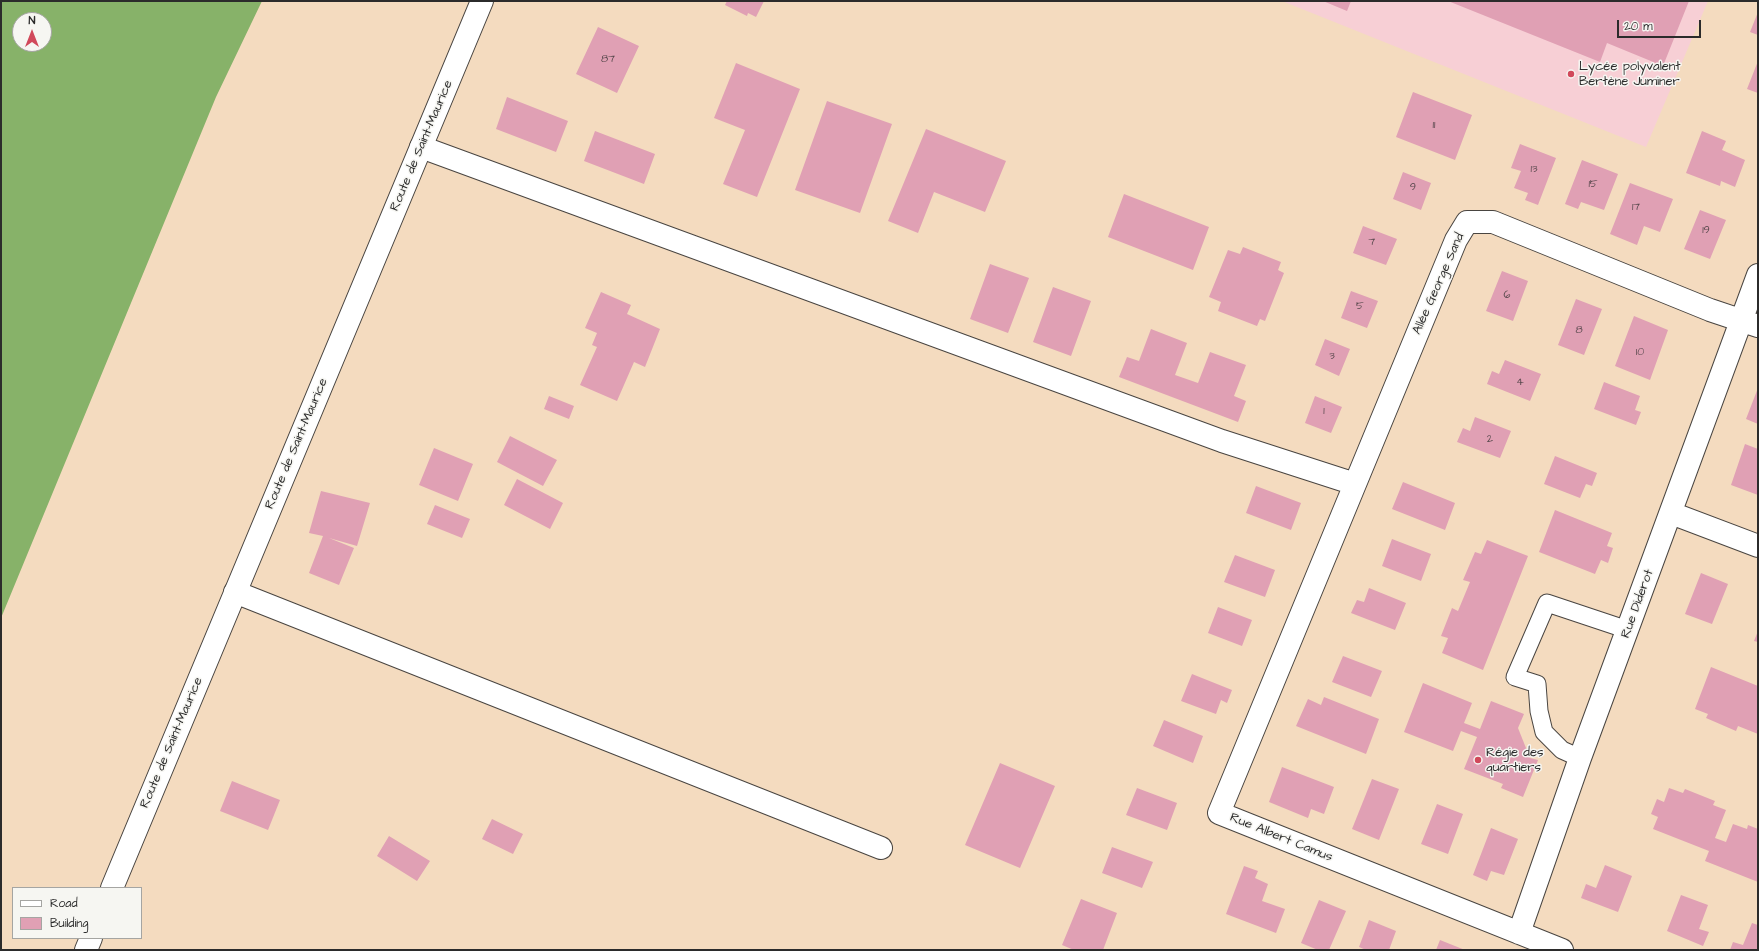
<!DOCTYPE html>
<meta charset="utf-8">
<style>
body{margin:0}
#map{position:relative;width:1759px;height:951px;overflow:hidden;background:#f4dbbf;font-family:"Architects Daughter",sans-serif}
canvas{display:block}
.frame{position:absolute;inset:0;border:2px solid #2b2b2b;pointer-events:none}
.legend{position:absolute;left:12px;top:887px;width:130px;height:52px;box-sizing:border-box;background:#f6f6f2;border:1px solid #a5a5a2;margin:0;padding:5px 7px;list-style:none;font-size:12px;color:#2b2b2b}
.legend li{display:flex;align-items:center;gap:8px;height:20px}
.legend b{width:20px;border:1px solid #a5a5a2}
.north{position:absolute;left:12px;top:12px;width:40px;height:40px;box-sizing:border-box;background:#f6f6f2;border:1px solid #a5a5a2;border-radius:50%;rotate:0deg;font-size:11px;font-weight:700;line-height:16px;text-align:center;color:#2b2b2b}
.north::after{content:'';display:block;margin:auto;width:14px;height:18px;background:#d1495b;clip-path:polygon(50% 0,100% 100%,50% 72%,0 100%)}
.scale{position:absolute;left:1617px;top:20px;width:84px;height:18px;box-sizing:border-box;border:2px solid #2b2b2b;border-top:0;padding-left:5px;font-size:12px;line-height:14px;white-space:nowrap;color:#2b2b2b;-webkit-text-stroke:3px #f6f6f2;paint-order:stroke}
</style>
<div id="map">
<canvas width="1759" height="951"></canvas>
<div class="frame"></div>
<ul class="legend">
<li><b style="height:5px;background:#fff"></b>Road</li>
<li><b style="height:11px;background:#e0a0b4"></b>Building</li>
</ul>
<div class="north">N</div>
<div class="scale">20 m</div>
</div>
<script>
const context = document.querySelector('canvas').getContext('2d');
context.lineJoin = 'round';
function paint(path, color) { context.fillStyle = color; context.fill(path, 'evenodd'); }
const poly = rows => new Path2D(rows.map(r => 'M' + r).join(''));
function strokePath(path, color, width, dash) { context.strokeStyle = color; context.lineWidth = width; context.lineCap = dash ? 'butt' : 'round'; context.setLineDash(dash || []); context.stroke(path); }
function label(font, color, halo, rows, align = 'center') {
  context.font = font + ' "Architects Daughter",sans-serif'; context.lineWidth = 3; context.setLineDash([]); context.textBaseline = 'middle'; context.strokeStyle = halo; context.fillStyle = color; for (const [text, x, y, turn = 0] of rows) {
    context.save(); context.translate(x, y); context.rotate((+turn || 0) * Math.PI / 180); context.textAlign = isNaN(turn) ? turn : align; if (halo) context.strokeText(text, 0, 0); context.fillText(text, 0, 0); context.restore();
  }
}
const built = poly([
 [1282,1,1708,1,1646,147]
]);
const forest = poly([
 [1,1,262,1,216,97,1,618],
 [20,20,44,20,44,44,20,44]
]);
const building = poly([
 [727,1,764,1,756,17,748,13,747,16,725,5],
 [1323,1,1351,1,1347,11],
 [1448,1,1689,1,1663,66,1607,43,1600,62],
 [1758,12,1758,35,1750,32],
 [598,27,639,46,617,93,576,74],
 [1758,61,1758,93,1747,89],
 [736,63,800,89,757,197,723,184,745,130,714,118],
 [1413,92,1472,115,1455,160,1396,137],
 [507,97,568,121,556,152,496,129],
 [827,101,892,124,860,213,795,190],
 [926,129,1006,161,985,212,934,192,918,233,888,221],
 [595,131,655,154,644,184,584,161],
 [1702,131,1726,141,1722,150,1745,160,1735,187,1721,181,1720,186,1686,173],
 [1520,144,1556,158,1538,205,1525,200,1528,193,1514,188,1521,171,1511,168],
 [1582,160,1618,174,1604,210,1581,202,1578,209,1565,204],
 [1403,172,1431,183,1421,210,1393,199],
 [1630,183,1673,199,1660,232,1644,226,1637,245,1610,234],
 [1124,194,1209,227,1193,270,1108,237],
 [1700,210,1726,220,1710,259,1684,249],
 [1363,226,1397,239,1386,265,1353,253],
 [1243,247,1281,262,1278,270,1284,273,1265,321,1260,319,1257,326,1218,311,1221,302,1209,297,1228,250,1240,254],
 [990,264,1029,278,1008,333,970,319],
 [1502,271,1528,281,1513,321,1486,311],
 [1053,287,1091,301,1071,356,1033,342],
 [1351,291,1378,301,1367,328,1341,318],
 [601,292,631,305,627,314,660,329,645,367,634,362,617,401,580,385,597,347,592,345,597,333,585,328],
 [1576,299,1602,309,1584,355,1558,345],
 [1634,316,1668,330,1650,380,1615,366],
 [1151,329,1187,343,1175,375,1198,383,1210,352,1246,365,1234,396,1246,401,1238,422,1119,377,1127,357,1139,361],
 [1325,339,1350,349,1339,376,1315,365],
 [1505,360,1541,374,1530,401,1487,384,1492,371,1499,374],
 [1604,382,1640,396,1635,410,1641,412,1636,425,1594,409],
 [1758,388,1758,424,1746,419],
 [549,396,574,406,569,419,544,409],
 [1315,396,1342,407,1331,433,1305,423],
 [1475,417,1511,431,1500,458,1457,442,1463,428,1470,431],
 [510,436,557,460,543,486,497,462],
 [1745,444,1758,449,1758,495,1731,485],
 [434,448,473,464,458,501,419,485],
 [1555,456,1597,473,1592,486,1586,484,1580,498,1544,484],
 [517,479,563,503,550,529,504,505],
 [1403,482,1455,503,1445,530,1392,509],
 [1256,486,1301,503,1291,530,1246,513],
 [321,491,370,503,357,546,329,538,354,548,339,585,309,573,323,536,309,533],
 [435,505,470,519,462,538,427,524],
 [1555,510,1612,533,1607,546,1613,548,1608,563,1601,560,1595,574,1539,552],
 [1392,539,1431,554,1421,581,1382,566],
 [1487,540,1528,556,1483,670,1442,653,1448,638,1441,636,1452,608,1458,611,1470,582,1463,580,1475,552,1481,554],
 [1235,555,1275,570,1265,597,1224,582],
 [1701,573,1728,584,1712,624,1685,614],
 [1369,588,1406,603,1395,630,1351,613,1357,600,1364,602],
 [1218,607,1252,620,1242,646,1208,633],
 [1758,631,1758,642,1754,641],
 [1343,656,1382,671,1371,697,1332,682],
 [1711,667,1758,686,1758,734,1738,726,1736,731,1706,718,1708,714,1695,709],
 [1192,674,1232,690,1227,703,1221,700,1216,714,1181,701],
 [1423,683,1472,703,1464,723,1480,729,1491,701,1524,714,1518,728,1530,758,1538,760,1523,797,1501,788,1503,784,1464,769,1477,737,1461,731,1453,751,1404,732],
 [1324,697,1379,719,1366,754,1296,726,1308,699,1321,705],
 [1164,720,1203,736,1193,763,1153,746],
 [1000,763,1055,786,1020,868,965,845],
 [1282,767,1334,787,1324,814,1311,809,1308,818,1269,802],
 [1372,779,1399,789,1379,840,1352,829],
 [232,781,280,800,268,830,220,811],
 [1137,788,1177,803,1167,830,1126,815],
 [1669,788,1683,793,1685,789,1715,801,1713,805,1726,810,1715,838,1726,842,1733,824,1747,829,1748,825,1758,829,1758,882,1705,861,1709,851,1653,829,1658,817,1651,814,1657,799,1664,802],
 [1437,804,1463,814,1448,854,1421,844],
 [492,819,523,834,513,854,482,839],
 [1491,828,1518,839,1504,875,1491,871,1487,881,1473,875],
 [389,836,430,861,417,881,377,856],
 [1112,847,1153,862,1142,888,1102,873],
 [1605,865,1632,876,1618,912,1581,898,1586,884,1596,888],
 [1244,866,1258,871,1255,878,1268,884,1262,901,1285,909,1276,933,1226,914],
 [1681,895,1708,905,1699,929,1709,932,1703,946,1667,931],
 [1081,899,1117,913,1103,950,1074,950,1062,945],
 [1319,900,1346,911,1329,950,1318,950,1301,943],
 [1369,920,1396,931,1389,950,1366,950,1359,947],
 [1752,923,1758,925,1758,950,1730,950,1733,942,1743,945],
 [1440,940,1465,950,1436,950]
]);
const service = poly([
 [1580,758,1562,750,1544,732,1539,711,1537,684,1515,677,1547,603,1628,630]
]);
const minor = poly([
 [421,147,1222,441,1355,484],
 [1671,513,1758,546],
 [235,592,881,848],
 [1519,933,1580,758,1758,275],
 [1562,950,1219,813,1456,240,1467,222,1493,222,1710,310,1758,326]
]);
const tertiary = poly([
 [112,888,482,1],
 [86,950,91,938]
]);
const markers = [
 [1571,74,4,"#d1495b"],
 [1478,760,4,"#d1495b"]
];
const numberNames = [
 ["87",608,60],
 ["11",1434,126],
 ["13",1534,170],
 ["15",1593,185],
 ["9",1413,188],
 ["17",1636,208],
 ["19",1706,231],
 ["7",1372,243],
 ["6",1507,296],
 ["5",1360,307],
 ["8",1579,331],
 ["10",1640,353],
 ["3",1332,357],
 ["4",1520,383],
 ["1",1324,412],
 ["2",1490,440]
];
const poiNames = [
 ["Lycée polyvalent",1579,67],
 ["Bertène Juminer",1579,82],
 ["Régie des",1486,753],
 ["quartiers",1486,768]
];
const streetNames = [
 ["Route de Saint-Maurice",422,146,-67],
 ["Allée George Sand",1439,284,-66],
 ["Route de Saint-Maurice",297,444,-67],
 ["Rue Diderot",1638,604,-70],
 ["Route de Saint-Maurice",172,743,-67],
 ["Rue Albert Camus",1281,838,22]
];
paint(built, '#f7cfd5');
paint(forest, '#87b269');
paint(building, '#e0a0b4');
strokePath(service, '#494541', 19);
strokePath(minor, '#494541', 24);
strokePath(tertiary, '#494541', 24);
strokePath(service, '#fff', 17);
strokePath(minor, '#fff', 22);
strokePath(tertiary, '#fff', 22);
for (const [x, y, r, color] of markers) { const dot = new Path2D(); dot.arc(x, y, r, 0, 2 * Math.PI); context.fillStyle = color; context.fill(dot); strokePath(dot, '#f6f6f2', 1.5); }
label('11px', '#58484d', null, numberNames);
label('13px', '#2b2b2b', '#f6f6f2', poiNames, 'left');
label('13px', '#2b2b2b', '#f6f6f2', streetNames);
</script>
